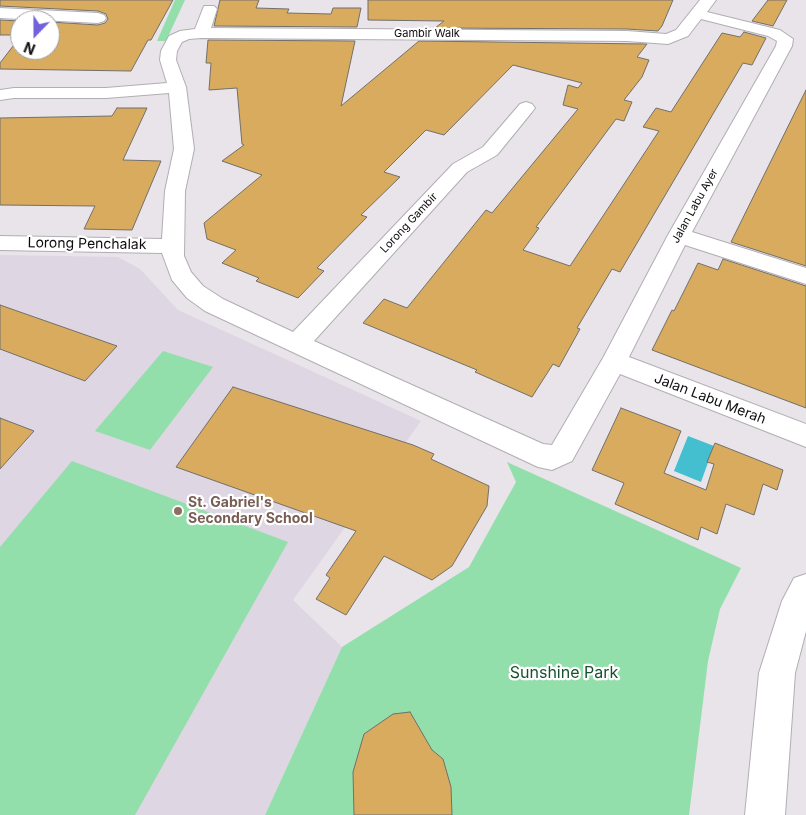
<!DOCTYPE html>
<style>
body{margin:0}
#map{position:relative;width:806px;height:815px;overflow:hidden;background:#e8e4ea;font-family:Inter,sans-serif}
canvas{display:block}
.north{position:absolute;left:10px;top:10px;width:50px;height:50px;box-sizing:border-box;background:#fff;border:1px solid #9e9d9e;border-radius:50%;rotate:202deg;font-size:14px;font-weight:700;line-height:20px;text-align:center;color:#0d0b0d}
.north::after{content:'';display:block;margin:auto;width:18px;height:22px;background:#7361dc;clip-path:polygon(50% 0,100% 100%,50% 72%,0 100%)}
</style>
<div id="map">
<canvas width="806" height="815"></canvas>
<div class="north">N</div>
</div>
<script>
const context = document.querySelector('canvas').getContext('2d');
context.lineJoin = 'round';
function paint(path, color) { context.fillStyle = color; context.fill(path, 'evenodd'); }
const poly = rows => new Path2D(rows.map(r => 'M' + r).join(''));
function strokePath(path, color, width, dash) { context.strokeStyle = color; context.lineWidth = width; context.lineCap = dash ? 'butt' : 'round'; context.setLineDash(dash || []); context.stroke(path); }
function label(font, color, halo, rows, align = 'center') {
  context.font = font + ' Inter,sans-serif'; context.lineWidth = 4.5; context.setLineDash([]); context.textBaseline = 'middle'; context.strokeStyle = halo; context.fillStyle = color; for (const [text, x, y, turn = 0] of rows) {
    context.save(); context.translate(x, y); context.rotate((+turn || 0) * Math.PI / 180); context.textAlign = isNaN(turn) ? turn : align; if (halo) context.strokeText(text, 0, 0); context.fillText(text, 0, 0); context.restore();
  }
}
const built = poly([
 [0,255,118,257,140,269,178,310,421,421,293,600,342,647,265,815,0,815]
]);
const green = poly([
 [175,0,185,0,166,41,157,41],
 [163,351,213,367,150,450,95,431],
 [72,461,288,542,135,815,0,815,0,547],
 [507,462,741,568,720,609,708,661,689,815,265,815,342,647,469,567,516,482]
]);
const water = poly([
 [688,436,714,446,701,482,674,471]
]);
const building = poly([
 [0,0,173,0,151,40,148,40,131,71,0,69,0,63,20,37,20,50,50,50,50,22,98,25,105,23,108,19,106,14,98,11,0,6,0,0],
 [220,0,259,0,256,8,289,9,287,13,331,14,333,8,361,8,357,27,214,26,220,0],
 [368,0,673,0,662,26,658,31,627,29,435,28,444,21,368,20,368,0],
 [768,0,787,0,773,26,752,21,768,0],
 [0,20,20,21,20,35,0,35,0,20],
 [744,32,766,38,752,65,743,63,620,272,612,269,577,328,580,329,559,367,553,364,532,397,475,372,477,370,363,323,384,299,407,308,486,210,492,213,578,109,563,105,568,85,578,88,582,83,513,65,444,135,426,130,384,172,400,177,361,215,367,217,317,268,324,271,298,298,256,281,259,278,222,263,236,250,207,239,204,223,262,175,222,161,244,145,242,144,237,88,209,90,211,63,206,63,208,40,355,41,341,106,419,41,647,44,637,57,649,60,642,77,624,100,632,102,624,121,616,119,536,227,539,228,523,250,570,266,659,131,643,127,656,108,671,112,722,33,740,37,744,32],
 [806,90,806,266,731,242,806,90],
 [117,108,147,108,123,160,161,161,132,230,84,229,95,206,0,205,0,118,112,116,117,108],
 [723,259,806,286,806,408,652,350,672,310,674,311,698,263,718,270,723,259],
 [0,305,117,346,85,381,0,349,0,305],
 [233,387,413,445,434,454,431,459,489,486,487,506,452,566,432,580,384,556,346,615,316,599,330,578,326,575,356,531,176,467,233,387],
 [621,408,681,431,664,473,706,490,714,464,707,462,715,443,783,470,777,490,763,484,754,515,726,504,717,534,701,527,698,540,615,504,624,483,592,470,621,408],
 [0,418,34,431,0,469,0,418],
 [410,712,432,750,443,759,451,787,452,815,354,815,353,772,364,734,393,714,410,712]
]);
const minor = poly([
 [700,0,716,0,707,12,780,30,793,39,792,46,692,232,806,268,806,284,685,245,629,357,806,424,806,447,620,374,572,461,552,470,538,467,205,311,187,298,172,280,162,253,0,250,0,236,162,239,165,191,174,149,169,93,106,98,14,98,0,100,0,90,14,88,106,88,167,83,160,60,161,51,169,36,180,31,195,29,204,6,214,6,217,9,211,28,627,31,666,34,676,30,700,0],
 [701,19,768,36,777,41,776,46,668,235,603,358,552,445,543,444,314,341,467,172,497,155,532,112,535,108,532,104,526,102,520,104,483,147,453,164,293,332,223,299,203,286,191,272,184,256,185,191,194,149,186,87,176,60,177,51,182,42,189,39,201,38,627,41,668,44,688,36,701,19],
 [0,8,98,13,104,15,106,18,104,21,98,23,0,18,0,8]
]);
const major = poly([
 [806,574,806,631,795,673,785,815,745,815,759,673,782,601,794,578,806,574]
]);
const markers = [
 [178,511,5,"#8d6e63"]
];
const farStreetnames = [
 ["Gambir Walk",427,34],
 ["Jalan Labu Ayer",695,206,-61],
 ["Lorong Gambir",409,223,-47]
];
const streetNames = [
 ["Lorong Penchalak",87,244,1],
 ["Jalan Labu Merah",710,399,21]
];
const educationNames = [
 ["St. Gabriel's",188,503],
 ["Secondary School",188,519]
];
const nearParknames = [
 ["Sunshine Park",564,673]
];
paint(built, '#ded6e2');
paint(green, '#93dfab');
paint(water, '#44bfcf');
paint(building, '#d8ab5e');
strokePath(building, '#726f6a', 1);
strokePath(minor, '#b1aeb3', 2);
strokePath(major, '#b1aeb3', 2);
paint(minor, '#fff');
paint(major, '#fff');
for (const [x, y, r, color] of markers) { const dot = new Path2D(); dot.arc(x, y, r, 0, 2 * Math.PI); context.fillStyle = color; context.fill(dot); strokePath(dot, '#fff', 2); }
label('11px', '#0d0b0d', '#fff', farStreetnames);
label('14px', '#0d0b0d', '#fff', streetNames);
label('bold 14px', '#785e54', '#fff', educationNames, 'left');
label('16px', '#17512f', '#fff', nearParknames);
</script>
